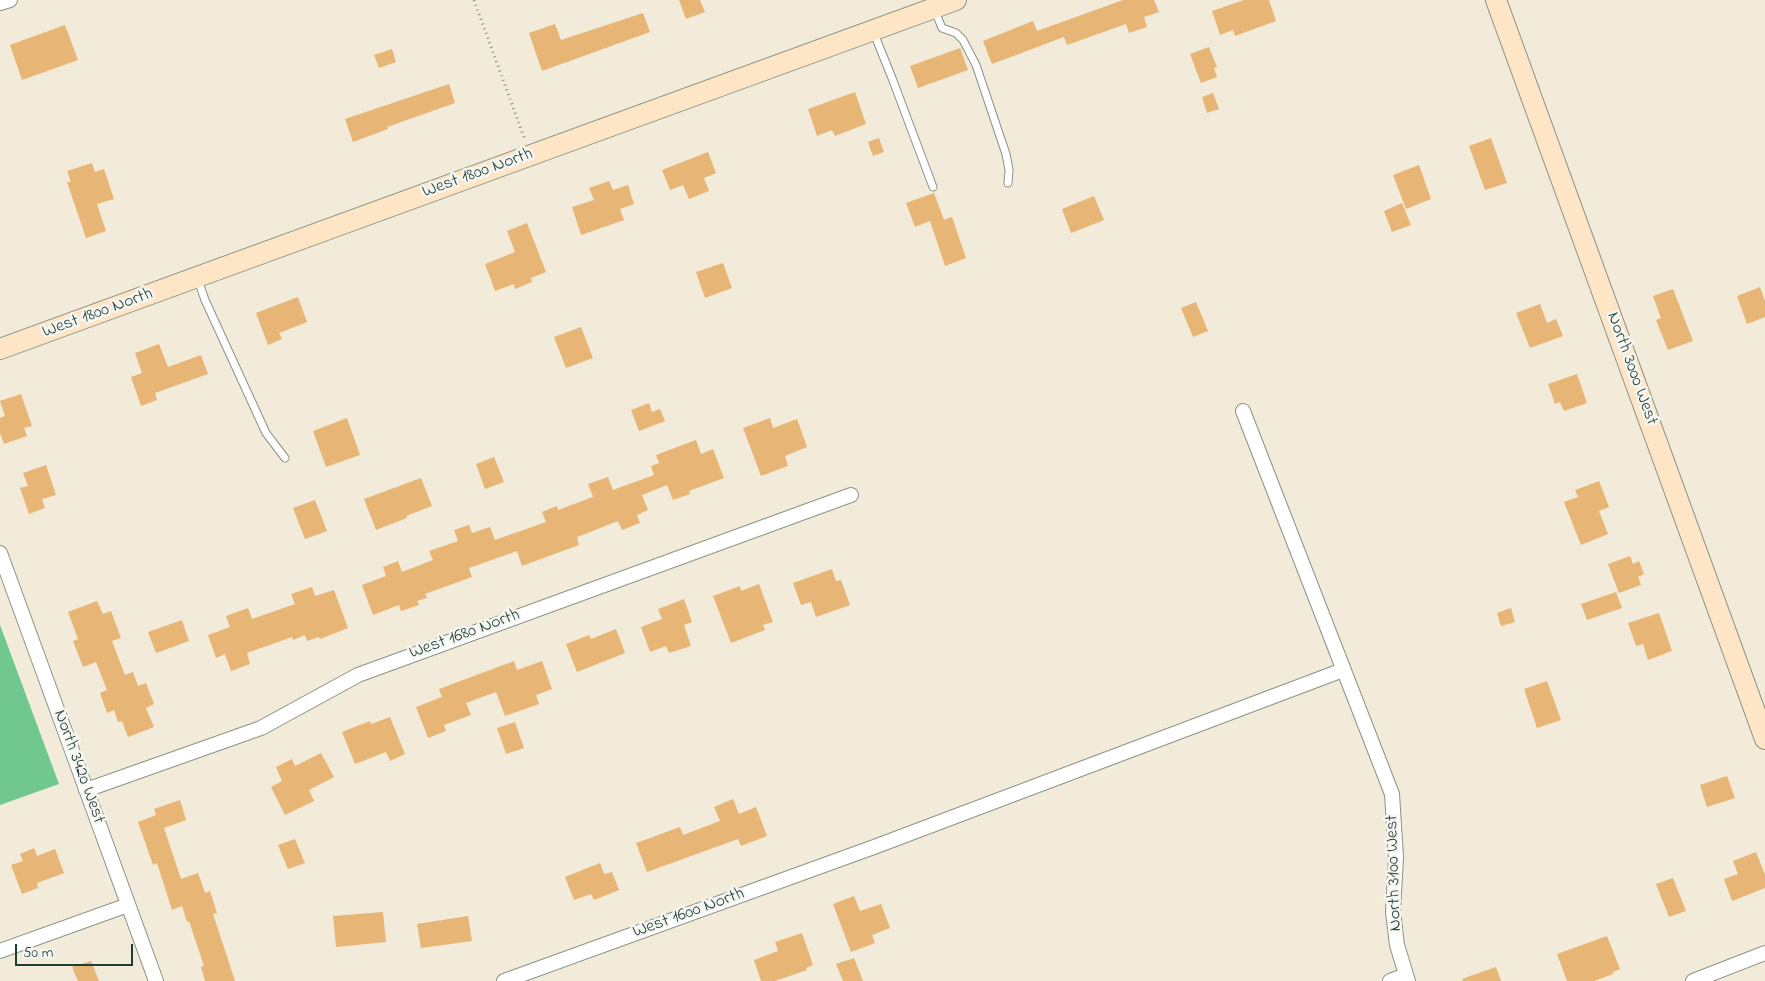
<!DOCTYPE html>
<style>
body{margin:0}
#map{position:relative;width:1765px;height:981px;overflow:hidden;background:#f2ebd9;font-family:"Indie Flower",sans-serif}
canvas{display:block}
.scale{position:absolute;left:15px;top:944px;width:118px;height:22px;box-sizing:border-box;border:2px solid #1f3d34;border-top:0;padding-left:6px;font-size:15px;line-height:18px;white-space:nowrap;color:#1f3d34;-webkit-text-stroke:4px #f6f6f2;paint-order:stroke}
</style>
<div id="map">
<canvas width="1765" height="981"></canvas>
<div class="scale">50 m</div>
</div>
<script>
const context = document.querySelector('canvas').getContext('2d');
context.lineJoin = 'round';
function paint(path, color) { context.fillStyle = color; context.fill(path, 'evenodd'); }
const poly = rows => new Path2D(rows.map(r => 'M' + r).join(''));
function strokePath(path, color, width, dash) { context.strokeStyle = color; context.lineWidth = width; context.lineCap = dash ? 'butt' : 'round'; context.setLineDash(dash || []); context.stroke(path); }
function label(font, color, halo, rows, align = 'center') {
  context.font = font + ' "Indie Flower",sans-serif'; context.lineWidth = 5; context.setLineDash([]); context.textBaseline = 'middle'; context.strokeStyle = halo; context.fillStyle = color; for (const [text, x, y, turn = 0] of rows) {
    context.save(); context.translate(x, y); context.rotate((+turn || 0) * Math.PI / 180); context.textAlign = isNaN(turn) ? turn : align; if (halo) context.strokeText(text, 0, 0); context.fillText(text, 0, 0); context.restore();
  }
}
const green = poly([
 [0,625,59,784,0,805]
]);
const building = poly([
 [679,0,700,0,705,12,686,19],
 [1123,0,1154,0,1159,12,1144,17,1147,27,1129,33,1126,24,1067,45,1064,37,992,64,983,41,1033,21,1037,31],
 [1244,0,1269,0,1276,21,1235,36,1233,30,1220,35,1212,11],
 [643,13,650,32,542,71,529,33,555,24,561,40],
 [65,25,78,60,22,80,10,45],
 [1209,47,1217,67,1214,68,1217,77,1201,83,1190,54],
 [960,48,968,70,918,88,910,66],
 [392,49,396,62,379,68,374,55],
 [449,84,455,103,387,127,388,129,353,142,345,119],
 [855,92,866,124,835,136,832,130,817,136,808,109],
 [1213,93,1219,109,1207,113,1202,97],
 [879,138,884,152,873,156,868,142],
 [1491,138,1507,183,1485,190,1469,146],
 [708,152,716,173,704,178,709,191,689,199,683,185,670,190,662,170],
 [92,163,95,172,104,169,114,199,97,204,106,231,86,238,67,182,71,182,67,171],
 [1419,165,1431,199,1406,209,1393,175],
 [609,181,613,190,628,185,634,204,620,209,624,220,581,235,572,207,594,200,589,188],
 [934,193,944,220,952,217,966,258,945,266,930,221,915,227,906,203],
 [1094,196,1104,220,1071,233,1062,209],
 [1402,203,1411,225,1392,232,1384,211],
 [527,223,546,272,531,278,532,282,515,289,514,284,495,291,485,264,515,252,507,231],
 [723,263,732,288,705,298,696,272],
 [1760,287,1765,301,1765,317,1747,324,1737,296],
 [1673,289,1693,341,1668,350,1656,320,1661,318,1653,296],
 [298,297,307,322,279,333,282,339,268,345,256,313],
 [1196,302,1208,331,1193,337,1181,308],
 [1540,304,1547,323,1556,319,1563,336,1530,348,1516,313],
 [581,327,593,358,566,368,554,337],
 [159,344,168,367,201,355,208,374,155,393,157,400,141,406,131,377,142,373,135,353],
 [1577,374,1587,403,1564,411,1560,402,1555,404,1548,384],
 [21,394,32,426,24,428,27,436,4,444,0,433,0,418,5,416,0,401],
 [649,403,652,412,660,409,665,421,639,431,631,410],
 [347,418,360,455,326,467,313,431],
 [770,418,773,428,797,419,807,447,785,456,788,466,761,476,743,428],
 [696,440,701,454,713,449,724,478,689,491,690,494,673,500,667,485,642,495,648,510,637,515,640,523,622,530,618,521,577,537,579,545,522,566,517,551,469,568,472,577,425,594,427,598,417,601,419,605,401,611,399,605,373,615,362,585,386,576,383,567,398,561,402,572,433,560,429,551,458,541,454,530,469,525,472,533,490,527,495,540,546,522,542,512,557,506,558,510,593,497,588,484,608,477,613,490,654,475,651,466,659,463,656,455],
 [494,457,504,482,485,489,476,464],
 [46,465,56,495,42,499,45,508,29,514,20,488,28,486,23,473],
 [421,478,432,506,406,516,407,518,376,530,364,499],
 [1599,481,1609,507,1599,511,1608,534,1581,545,1564,502,1578,497,1575,490],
 [315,500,327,531,305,539,293,508],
 [1630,556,1633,564,1639,561,1644,574,1638,577,1641,585,1619,593,1608,564],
 [832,569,836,581,841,580,850,605,816,617,811,602,801,605,793,583],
 [759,584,773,622,763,625,765,630,731,643,713,596,740,586,741,591],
 [312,587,315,596,334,590,348,628,320,639,319,637,307,641,305,635,293,640,292,637,247,653,250,664,231,671,225,654,216,658,208,635,230,627,226,616,248,608,252,619,295,604,291,594],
 [1616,592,1622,608,1587,620,1581,604],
 [684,599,692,622,684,625,691,646,669,653,666,646,650,652,641,627,662,619,658,609],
 [97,601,103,614,111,611,121,638,112,641,125,675,133,672,138,686,146,683,154,704,146,708,154,727,128,737,122,721,118,722,114,710,107,713,100,693,107,690,96,662,83,667,73,641,78,639,68,612],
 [1511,608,1515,622,1501,626,1497,613],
 [1659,613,1672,651,1648,660,1643,644,1636,646,1628,623],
 [182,620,189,641,156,653,148,632],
 [616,629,625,653,577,672,566,644,589,635,591,639],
 [514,661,517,670,542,661,552,689,536,695,539,704,505,716,496,692,466,703,471,715,444,725,446,731,428,738,416,707,442,697,439,689],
 [1547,681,1561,720,1537,728,1524,689],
 [390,717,405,754,390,761,386,752,355,764,342,732,370,721,371,724],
 [515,722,524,748,506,754,497,728],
 [321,753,334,777,309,790,314,801,285,815,271,787,282,781,276,767,292,759,295,766],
 [1727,776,1735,798,1707,807,1700,785],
 [733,799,739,814,756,807,767,836,741,846,738,839,647,872,636,843,680,827,683,835,720,821,714,807],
 [180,800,186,820,164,828,181,879,198,873,205,893,210,891,217,913,213,914,235,981,205,981,201,967,204,966,189,921,187,922,182,906,172,910,157,863,153,865,138,822,156,815,154,809],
 [295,839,305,863,288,869,278,845],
 [34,848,37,856,55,849,64,873,37,883,38,888,22,894,11,865,23,861,20,854],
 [1756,852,1765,875,1765,888,1732,901,1724,879,1738,874,1733,861],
 [600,863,604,874,612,872,619,890,594,900,591,894,574,900,565,877],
 [1673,878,1686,911,1669,917,1656,884],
 [854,896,860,911,881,904,890,928,872,935,875,943,851,952,833,904],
 [383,912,386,942,336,947,333,916],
 [468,916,472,941,421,948,417,924],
 [802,933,813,965,806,968,807,970,775,981,761,981,754,960,778,951,775,942],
 [1607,936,1620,969,1613,972,1613,974,1594,981,1567,981,1557,954],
 [854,958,863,981,843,981,836,964],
 [91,961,99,981,78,981,72,967],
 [1496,967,1501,981,1463,981,1462,979]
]);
const path = poly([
 [474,0,525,140]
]);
const lane = poly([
 [935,11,942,28,956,33,963,40,976,65,1006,154,1009,170,1008,183],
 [873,31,892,78,933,187],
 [198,280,205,300,266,433,285,458]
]);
const street = poly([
 [0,3,10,0],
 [1243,411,1392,794,1396,857,1393,912,1397,945,1408,981],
 [0,553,156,981],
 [86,790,261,728,358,675,851,495],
 [0,951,128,905],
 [504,981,874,847,1343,670],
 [1390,981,1406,975],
 [1693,981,1765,953]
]);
const secondary = poly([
 [1496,0,1765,739],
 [0,349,956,0]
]);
const streetNames = [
 ["West 1800 North",478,174,-20],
 ["West 1800 North",98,314,-20],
 ["North 3000 West",1631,369,70],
 ["West 1680 North",465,635,-20],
 ["North 3420 West",78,767,70],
 ["North 3100 West",1395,873,-92],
 ["West 1600 North",689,914,-20]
];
paint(green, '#71c88e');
paint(building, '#e7b575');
strokePath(lane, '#889486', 9);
strokePath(street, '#889486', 16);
strokePath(secondary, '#889486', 22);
strokePath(path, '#889486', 3, [1, 4]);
strokePath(lane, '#fff', 7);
strokePath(street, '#fff', 14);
strokePath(secondary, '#fde5c5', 20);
label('18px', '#1f3d34', '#f6f6f2', streetNames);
</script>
